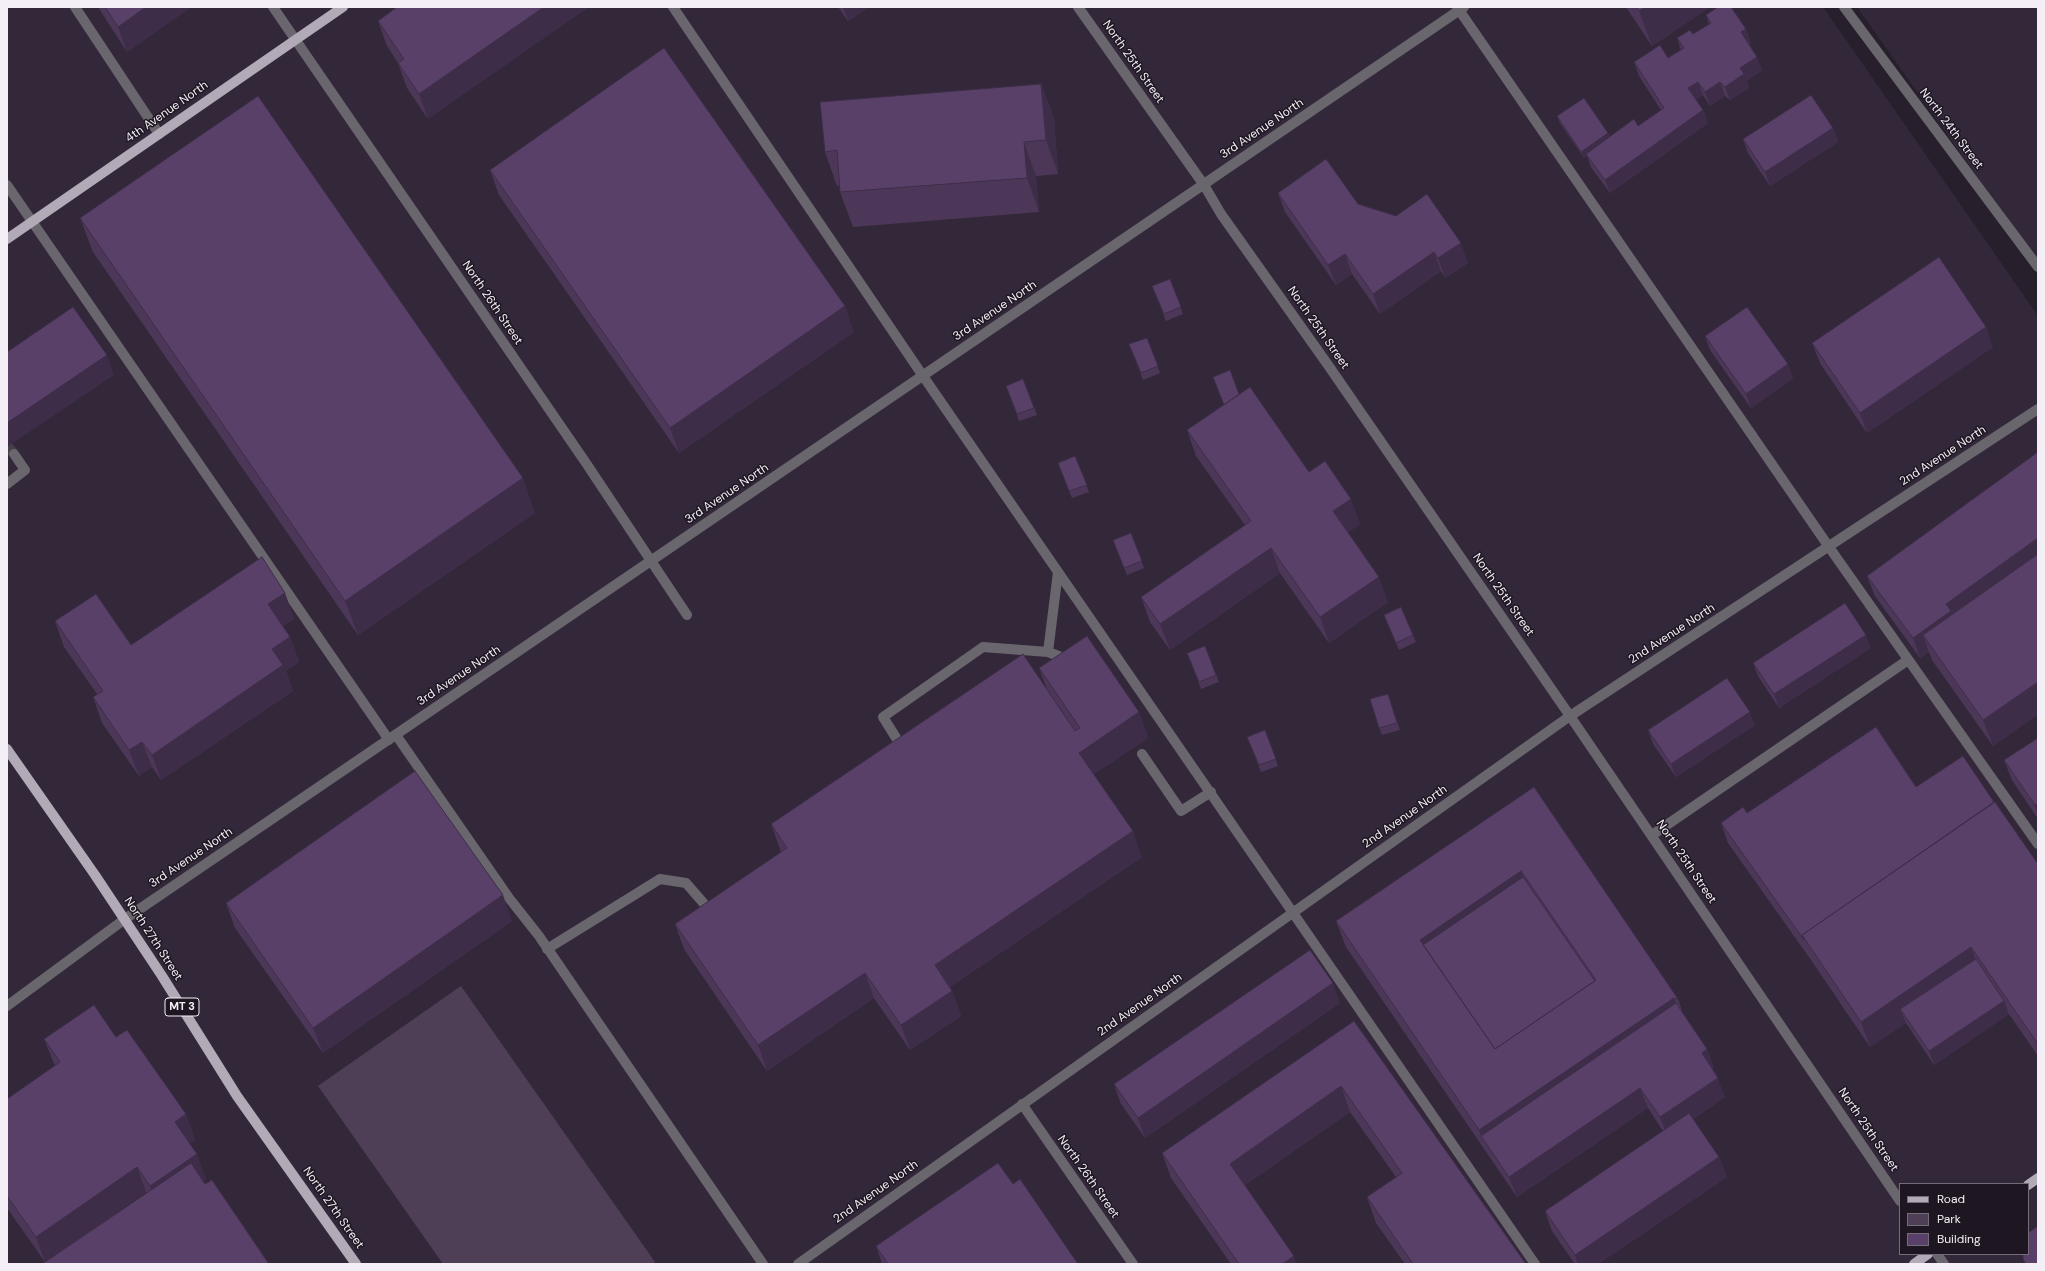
<!DOCTYPE html>
<style>
body{margin:0}
#map{position:relative;width:2045px;height:1271px;overflow:hidden;background:#27202c;font-family:"DM Sans",sans-serif}
canvas{display:block}
.frame{position:absolute;inset:0;border:8px solid #f4eff7;pointer-events:none}
.legend{position:absolute;left:1899px;top:1183px;width:130px;height:72px;box-sizing:border-box;background:#1e1722;border:1px solid #746d77;margin:0;padding:5px 7px;list-style:none;font-size:12px;color:#f4eff7}
.legend li{display:flex;align-items:center;gap:8px;height:20px}
.legend b{width:20px;border:1px solid #746d77}
</style>
<div id="map">
<canvas width="2045" height="1271"></canvas>
<div class="frame"></div>
<ul class="legend">
<li><b style="height:5px;background:#b2aab7"></b>Road</li>
<li><b style="height:11px;background:#4e3f57"></b>Park</li>
<li><b style="height:11px;background:#594068"></b>Building</li>
</ul>
</div>
<script>
const context = document.querySelector('canvas').getContext('2d');
context.lineJoin = 'round';
function paint(path, color) { context.fillStyle = color; context.fill(path, 'evenodd'); }
const poly = rows => new Path2D(rows.map(r => 'M' + r).join(''));
function strokePath(path, color, width, dash) { context.strokeStyle = color; context.lineWidth = width; context.lineCap = dash ? 'butt' : 'round'; context.setLineDash(dash || []); context.stroke(path); }
function label(font, color, halo, rows, align = 'center') {
  context.font = font + ' "DM Sans",sans-serif'; context.lineWidth = 3; context.setLineDash([]); context.textBaseline = 'middle'; context.strokeStyle = halo; context.fillStyle = color; for (const [text, x, y, turn = 0] of rows) {
    context.save(); context.translate(x, y); context.rotate((+turn || 0) * Math.PI / 180); context.textAlign = isNaN(turn) ? turn : align; if (halo) context.strokeText(text, 0, 0); context.fillText(text, 0, 0); context.restore();
  }
}
const built = poly([
 [7,7,1823,7,2038,316,2038,1264,7,1264],
 [1900,1184,2028,1184,2028,1254,1900,1254],
 [1857,7,2038,7,2038,262]
]);
const green = poly([
 [461,986,655,1262,652,1264,443,1264,318,1086]
]);
const minorTunnel = poly([
 [7,445,14,454]
]);
const minor = poly([
 [75,7,159,134],
 [273,7,586,463,687,615],
 [673,7,923,376,1535,1264],
 [1078,7,1204,185,1221,214,1328,365,1570,716,1900,1201],
 [1457,7,1829,547,2038,844],
 [1844,7,2038,267],
 [7,185,389,740],
 [7,484,25,470,14,454],
 [1048,652,1058,572],
 [396,735,509,898,539,936,763,1264],
 [903,749,883,717,983,647,1048,652,1069,660],
 [1142,754,1181,811,1211,792],
 [1652,835,1908,660],
 [547,949,660,879,686,883,713,914],
 [7,1006,125,919,1464,7],
 [1022,1104,1133,1264],
 [1937,1254,1944,1264],
 [798,1264,1570,716,2038,409]
]);
const major = poly([
 [7,239,343,7],
 [7,749,95,875,162,976,237,1096,356,1264],
 [2028,1185,2038,1178],
 [1914,1264,1928,1254]
]);
const wall = poly([
 [98,7,191,7,127,52],
 [397,7,428,119,407,88,398,63,387,46,378,21],
 [838,7,869,7,848,21],
 [1626,7,1710,7,1652,46],
 [1706,15,1746,29,1751,43,1749,44,1762,70,1747,81,1749,88,1730,100,1725,96,1710,106,1703,95,1696,99,1703,110,1708,123,1610,193,1591,167,1587,156,1584,158,1560,123,1557,116,1608,133,1610,137,1638,126,1661,110,1639,76,1634,62,1668,58,1681,50,1677,38,1693,34,1709,24],
 [1041,84,1054,118,1058,174,1036,176,1039,212,853,227,840,192,840,186,837,186,825,152],
 [1833,128,1838,142,1770,186,1748,153,1743,139],
 [490,170,854,332,679,453,499,195],
 [1278,193,1358,204,1468,263,1445,278,1441,271,1380,314,1352,274,1336,285,1285,212],
 [80,218,535,513,358,635,93,252],
 [1170,279,1183,314,1166,321,1152,286],
 [1705,336,1793,378,1751,408,1710,350],
 [1147,338,1160,373,1143,380,1129,344],
 [1812,343,1993,347,1867,433,1820,363],
 [1023,379,1037,415,1019,421,1006,386],
 [1239,394,1309,472,1360,524,1348,532,1388,602,1329,643,1280,573,1170,650,1150,622,1141,597,1245,525,1196,456,1187,430],
 [2038,452,2038,714,1993,746,1932,660,1929,652,1920,658,1875,596,1867,576],
 [1075,456,1089,492,1072,498,1058,463],
 [1131,533,1144,568,1127,575,1113,540],
 [285,593,294,619,283,626,290,637,299,662,286,671,293,691,161,780,152,767,139,776,102,723,93,697,97,694,64,647,55,621,131,645],
 [1384,615,1413,635,1416,642,1399,650],
 [1205,646,1219,682,1201,689,1187,653],
 [1871,648,1779,708,1758,676,1753,663],
 [1039,668,1139,712,1148,738,1094,774,1142,857,950,987,952,991,961,1016,910,1050,874,998,767,1071,684,949,675,924,781,852,780,849,771,824,1047,689],
 [1388,694,1400,730,1382,735,1379,728],
 [1755,725,1676,777,1653,744,1648,730],
 [1265,730,1278,766,1261,772,1247,737],
 [2038,738,2038,819,2012,780,2004,760],
 [1534,787,1678,999,1683,1014,1707,1049,1714,1069,1713,1070,1725,1097,1693,1119,1719,1157,1727,1177,1598,1264,1575,1264,1552,1231,1545,1211,1663,1131,1648,1108,1517,1197,1346,947,1336,921],
 [1916,787,1994,802,2038,864,2038,1056,2009,1014,1934,1065,1906,1023,1870,1047,1811,960,1728,843,1721,823,1747,813],
 [226,903,512,921,323,1053,235,928],
 [1340,1003,1145,1138,1121,1104,1114,1084],
 [1354,1021,1526,1264,1405,1264,1376,1223,1367,1197,1396,1177,1350,1112,1245,1185,1297,1264,1231,1264,1171,1178,1162,1153],
 [116,1037,186,1114,195,1140,189,1143,206,1179,203,1181,269,1264,45,1262,7,1208,7,1099,55,1066,44,1039],
 [146,1192,147,1193,57,1254],
 [1013,1184,1078,1264,882,1264,876,1246]
]);
const shadedWall = poly([
 [146,7,191,7,127,52,118,27],
 [544,7,589,7,428,119,419,94],
 [843,7,869,7,848,21],
 [1646,7,1710,7,1652,46,1639,11],
 [1746,29,1751,43,1746,46,1741,32],
 [1757,57,1762,70,1747,81,1749,88,1730,100,1725,87,1740,68],
 [1698,82,1703,95,1693,101,1688,88],
 [1720,82,1725,96,1710,106,1705,92],
 [1041,84,1054,118,1058,174,1046,140],
 [1703,110,1708,123,1610,193,1605,180],
 [1833,128,1838,142,1770,186,1765,172],
 [1608,133,1611,140,1586,154,1587,156,1584,158,1581,152],
 [1024,142,1036,176,1039,212,1027,178],
 [1461,243,1468,263,1445,278,1438,258],
 [1434,252,1441,271,1380,314,1373,294],
 [1345,254,1352,274,1336,285,1328,265],
 [845,306,854,332,679,453,670,428],
 [1986,327,1993,347,1867,433,1860,413],
 [107,355,114,375,7,447,7,423],
 [1788,364,1793,378,1751,408,1746,394],
 [523,478,535,513,358,635,345,601],
 [1351,499,1360,524,1343,536,1333,511],
 [2038,538,2038,563,1923,635,1929,652,1920,658,1913,638,1946,604],
 [1271,548,1280,573,1170,650,1160,624],
 [1379,577,1388,602,1329,643,1320,617],
 [285,593,294,619,277,630,268,604],
 [1866,635,1871,648,1779,708,1774,694],
 [290,637,299,662,286,671,293,691,161,780,152,755,272,649],
 [2038,682,2038,714,1993,746,1983,720],
 [1139,712,1148,738,1088,778,1079,753],
 [1750,712,1755,725,1676,777,1671,764],
 [142,742,152,767,139,776,129,750],
 [2038,804,2038,813,2035,805],
 [1133,831,1142,857,944,991,935,965],
 [1521,871,1531,896,1433,962,1420,940],
 [503,895,512,921,323,1053,313,1028],
 [1971,947,1980,972,1900,1009,1906,1023,1870,1047,1861,1022],
 [865,973,874,998,767,1071,758,1045],
 [1333,983,1340,1003,1145,1138,1138,1118],
 [952,991,961,1016,910,1050,901,1025],
 [1674,998,1683,1023,1481,1136,1479,1130],
 [2004,1001,2009,1014,1934,1065,1929,1051],
 [1707,1049,1714,1069,1709,1073,1702,1053],
 [1718,1078,1725,1097,1667,1136,1660,1117],
 [1341,1086,1350,1112,1239,1189,1230,1164],
 [1640,1088,1648,1108,1517,1197,1509,1177],
 [186,1114,195,1140,184,1147,175,1122],
 [197,1154,206,1179,159,1212,150,1186],
 [1719,1157,1727,1177,1598,1264,1578,1264,1575,1255],
 [137,1167,146,1192,45,1262,36,1237],
 [1294,1256,1297,1264,1282,1264]
]);
const building = poly([
 [105,7,146,7,118,27,105,7],
 [397,7,544,7,419,94,398,63,404,59,378,21,397,7],
 [1636,7,1646,7,1639,11,1636,7],
 [1718,7,1731,7,1746,29,1741,32,1757,57,1740,68,1744,74,1725,87,1720,82,1705,92,1698,82,1688,88,1703,110,1605,180,1586,154,1634,119,1638,126,1664,108,1634,62,1660,45,1668,58,1684,48,1677,38,1690,30,1693,34,1711,23,1706,15,1718,7],
 [664,48,845,306,670,428,490,170,664,48],
 [1041,84,1046,140,1024,142,1027,178,840,192,837,150,825,152,820,102,1041,84],
 [1811,95,1833,128,1765,172,1743,139,1811,95],
 [258,96,523,478,345,601,80,218,258,96],
 [1584,98,1608,133,1581,152,1557,116,1584,98],
 [1326,159,1358,204,1396,216,1427,194,1461,243,1438,258,1434,252,1373,294,1345,254,1328,265,1278,193,1326,159],
 [1939,257,1986,327,1860,413,1812,343,1939,257],
 [1170,279,1181,307,1164,314,1152,286,1170,279],
 [73,307,107,355,7,423,7,352,73,307],
 [1747,307,1788,364,1746,394,1705,336,1747,307],
 [1147,338,1158,366,1141,373,1129,344,1147,338],
 [1230,370,1239,394,1224,405,1213,377,1230,370],
 [1023,379,1034,408,1017,414,1006,386,1023,379],
 [1250,387,1309,472,1325,461,1351,499,1333,511,1379,577,1320,617,1271,548,1160,624,1141,597,1251,521,1187,430,1250,387],
 [2038,452,2038,538,1946,604,1951,611,1913,638,1867,576,2038,452],
 [1075,456,1087,485,1069,491,1058,463,1075,456],
 [1131,533,1142,561,1124,568,1113,540,1131,533],
 [2038,554,2038,682,1983,720,1923,635,2038,554],
 [262,557,285,593,268,604,290,637,272,649,283,665,152,755,142,742,129,750,93,697,103,691,55,621,96,594,131,645,262,557],
 [1845,603,1866,635,1774,694,1753,663,1845,603],
 [1401,607,1413,635,1396,643,1384,615,1401,607],
 [1087,636,1139,712,1079,753,1133,831,935,965,952,991,901,1025,865,973,758,1045,675,924,787,848,771,824,1023,654,1075,731,1080,728,1039,668,1087,636],
 [1205,646,1216,675,1199,682,1187,653,1205,646],
 [1727,678,1750,712,1671,764,1648,730,1727,678],
 [1388,694,1397,723,1379,728,1370,699,1388,694],
 [1876,727,1916,787,1963,756,1994,802,1802,935,1804,940,1721,823,1743,807,1747,813,1876,727],
 [1265,730,1276,759,1259,765,1247,737,1265,730],
 [2038,738,2038,804,2035,805,2004,760,2038,738],
 [415,771,503,895,313,1028,226,903,415,771],
 [1534,787,1678,999,1674,998,1479,1130,1336,921,1534,787],
 [1521,871,1596,980,1495,1049,1420,940,1521,871],
 [1995,802,2038,864,2038,1044,1971,947,1861,1022,1802,935,1995,802],
 [1523,877,1595,981,1495,1049,1423,945,1523,877],
 [1310,950,1333,983,1138,1118,1114,1084,1310,950],
 [1976,959,2004,1001,1929,1051,1900,1009,1976,959],
 [1676,1003,1707,1049,1702,1053,1718,1078,1660,1117,1640,1088,1509,1177,1481,1136,1676,1003],
 [94,1005,116,1037,127,1030,186,1114,175,1122,197,1154,150,1186,137,1167,36,1237,7,1196,7,1099,60,1062,44,1039,94,1005],
 [1354,1021,1526,1264,1413,1264,1367,1197,1402,1173,1341,1086,1230,1164,1294,1256,1282,1264,1239,1264,1162,1153,1354,1021],
 [1689,1113,1719,1157,1575,1255,1545,1211,1689,1113],
 [191,1163,205,1184,212,1180,269,1264,42,1264,191,1163],
 [998,1163,1013,1184,1020,1179,1078,1264,888,1264,876,1246,998,1163],
 [2038,1226,2038,1264,2026,1264,2023,1259,2023,1254,2028,1254,2028,1233,2038,1226]
]);
const shields = [
 [182,1007,34]
];
const shieldNames = [
 ["MT 3",182,1007]
];
const streetNames = [
 ["North 25th Street",1133,62,55],
 ["4th Avenue North",167,112,-35],
 ["3rd Avenue North",1262,129,-34],
 ["North 24th Street",1951,129,53],
 ["North 26th Street",492,303,56],
 ["3rd Avenue North",995,311,-34],
 ["North 25th Street",1318,328,55],
 ["2nd Avenue North",1943,456,-33],
 ["3rd Avenue North",727,494,-34],
 ["North 25th Street",1503,595,55],
 ["2nd Avenue North",1672,634,-33],
 ["3rd Avenue North",459,676,-34],
 ["2nd Avenue North",1405,817,-35],
 ["3rd Avenue North",191,858,-34],
 ["North 25th Street",1686,862,56],
 ["North 27th Street",153,939,57],
 ["2nd Avenue North",1140,1005,-35],
 ["North 25th Street",1868,1130,56],
 ["North 26th Street",1088,1177,55],
 ["2nd Avenue North",876,1192,-35],
 ["North 27th Street",333,1208,55]
];
paint(built, '#332839');
paint(green, '#4e3f57');
strokePath(minorTunnel, '#463f4a', 10, [10, 5]);
strokePath(minor, '#6a666d', 10);
strokePath(major, '#b2aab7', 10);
paint(wall, '#4d3759');
paint(shadedWall, '#3e2d49');
paint(building, '#594068');
strokePath(building, '#3e2d49', 1);
for (const [x, y, w] of shields) { const box = new Path2D(); box.roundRect(x - w / 2, y - 9, w, 18, 3); context.fillStyle = '#1e1722'; context.fill(box); strokePath(box, '#f4eff7', 1); }
label('bold 11px', '#f4eff7', null, shieldNames);
label('12px', '#f4eff7', '#1e1722', streetNames);
</script>
